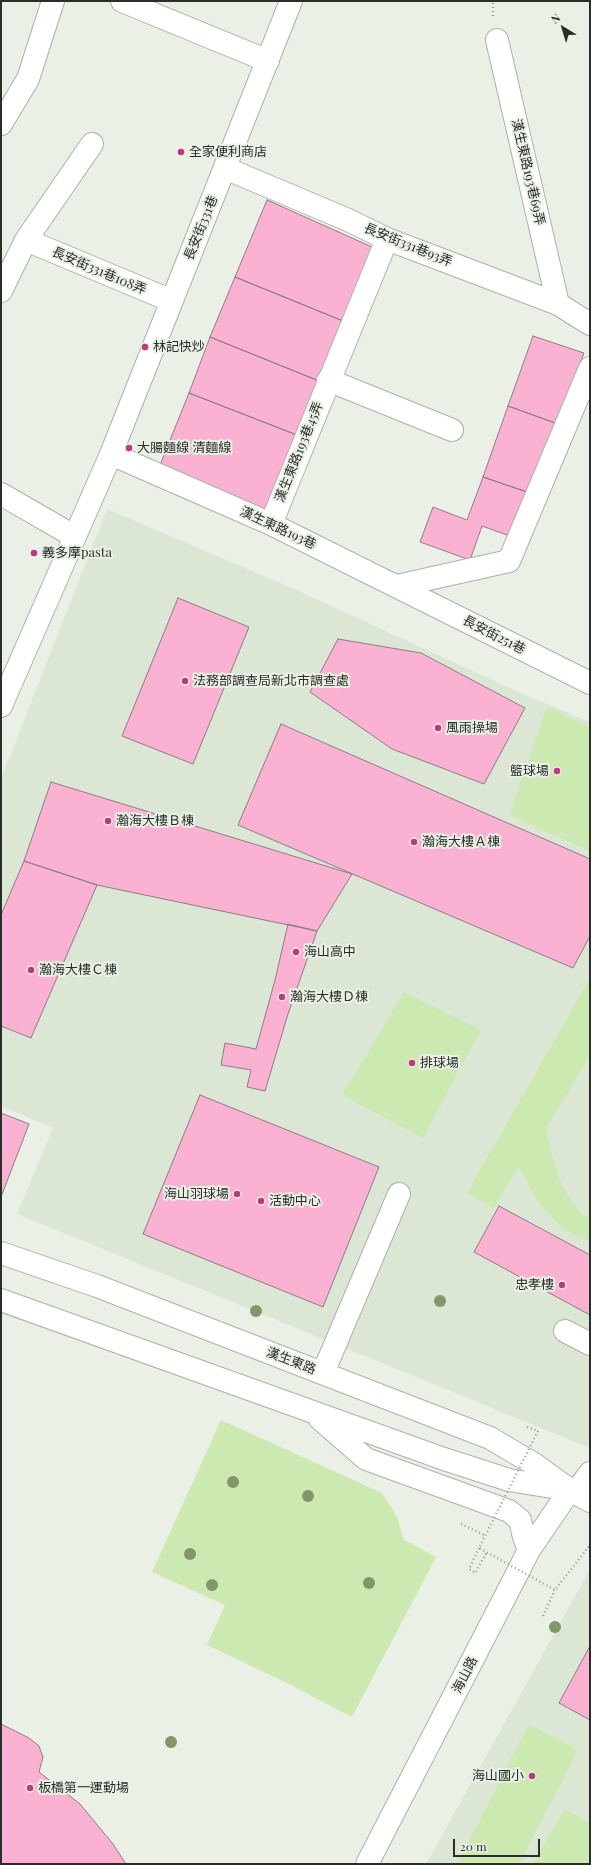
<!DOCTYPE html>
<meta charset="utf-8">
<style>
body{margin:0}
#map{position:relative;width:591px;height:1865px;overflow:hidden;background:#eaf0e5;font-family:"Playfair Display",serif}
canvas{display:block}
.frame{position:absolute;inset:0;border:2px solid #2a2d28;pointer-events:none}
.north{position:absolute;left:543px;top:8px;width:40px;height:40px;-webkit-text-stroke:3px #eaf0e5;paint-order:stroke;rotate:322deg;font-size:11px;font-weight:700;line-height:16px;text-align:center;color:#2a2d28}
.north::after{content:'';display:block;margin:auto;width:14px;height:18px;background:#2a2d28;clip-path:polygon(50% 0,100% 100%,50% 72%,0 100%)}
.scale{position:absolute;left:453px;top:1839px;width:87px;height:18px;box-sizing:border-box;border:2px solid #2a2d28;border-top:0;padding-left:5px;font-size:12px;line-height:14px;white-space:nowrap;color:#2a2d28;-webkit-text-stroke:3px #eaf0e5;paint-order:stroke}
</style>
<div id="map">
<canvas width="591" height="1865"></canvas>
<div class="frame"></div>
<div class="north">N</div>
<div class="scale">20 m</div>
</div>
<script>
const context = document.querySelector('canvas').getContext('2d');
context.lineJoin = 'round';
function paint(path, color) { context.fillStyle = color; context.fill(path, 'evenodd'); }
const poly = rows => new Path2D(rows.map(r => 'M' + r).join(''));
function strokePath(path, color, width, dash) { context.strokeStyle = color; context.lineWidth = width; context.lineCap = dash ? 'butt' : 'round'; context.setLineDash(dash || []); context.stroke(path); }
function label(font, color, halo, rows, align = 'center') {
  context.font = font + ' "Playfair Display","Noto Sans TC",serif'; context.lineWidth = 4; context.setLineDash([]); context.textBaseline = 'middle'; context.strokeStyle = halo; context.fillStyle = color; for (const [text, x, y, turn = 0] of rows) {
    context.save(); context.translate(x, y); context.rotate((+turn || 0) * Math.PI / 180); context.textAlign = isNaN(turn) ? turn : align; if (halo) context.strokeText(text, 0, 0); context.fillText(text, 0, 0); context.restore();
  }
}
const built = poly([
 [107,509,292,588,523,694,590,722,590,1448,17,1214,53,1128,1,1106,1,779],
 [590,1569,590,1864,426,1864,524,1688]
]);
const green = poly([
 [547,707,590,727,590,851,509,815],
 [590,978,590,1056,546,1129,554,1163,562,1186,581,1214,590,1217,590,1241,564,1230,537,1201,519,1166,494,1208,467,1193],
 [404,992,481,1030,423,1138,342,1095],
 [221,1420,382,1493,397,1517,404,1540,436,1557,352,1717,287,1683,207,1645,225,1605,152,1572],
 [529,1724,578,1750,519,1864,457,1864],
 [565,1809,590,1823,590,1864,533,1864]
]);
const building = poly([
 [267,200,381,251,348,323,235,277,267,200],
 [235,277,348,323,324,383,210,337,235,277],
 [533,336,584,353,558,424,508,406,533,336],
 [210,337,324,383,302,437,189,393,210,337],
 [189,393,302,437,271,514,158,470,189,393],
 [508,406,558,424,533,494,483,477,508,406],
 [483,477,533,494,518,539,482,526,470,560,420,542,433,507,467,520,483,477],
 [178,598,249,627,193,764,122,736,178,598],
 [338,639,421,653,525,708,484,784,392,749,310,692,338,639],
 [281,724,590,859,590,936,573,968,238,825,281,724],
 [51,782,352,874,317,931,97,885,24,861,51,782],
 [24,861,97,885,31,1038,1,1026,1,915,24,861],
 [288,924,317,931,288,1014,265,1091,247,1087,251,1070,221,1065,225,1043,256,1049,275,980,288,924],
 [200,1095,379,1167,323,1307,143,1234,200,1095],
 [1,1113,29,1124,1,1197,1,1113],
 [499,1206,590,1255,590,1315,474,1252,499,1206],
 [590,1646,590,1720,559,1703,590,1646],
 [1,1724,29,1738,39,1746,43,1757,39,1772,80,1804,113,1844,126,1864,1,1864,1,1724]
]);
const path = poly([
 [493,16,493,1],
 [527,1427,538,1431],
 [461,1524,486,1536],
 [588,1547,590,1548],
 [479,1548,469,1569,475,1573,486,1554,489,1556],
 [543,1616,555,1590]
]);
const minor = poly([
 [122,1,268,61],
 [497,40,558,304],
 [1,124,28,79,53,1],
 [225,168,348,220,387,239,558,304,590,324],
 [26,240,172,301],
 [1,291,26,240,92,144],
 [328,380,452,430],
 [111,454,271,524,590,683],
 [1,494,65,531],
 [271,524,387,239],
 [397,586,509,561,590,368],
 [1,706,111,454,291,1],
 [1,1253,97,1286,490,1438,534,1464,570,1490,590,1501],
 [1,1300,444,1459,509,1480,564,1489],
 [565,1331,590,1344],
 [323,1373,399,1194],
 [320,1419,366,1459,509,1511,520,1520,524,1537,529,1550],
 [575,1493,590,1473],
 [367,1864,521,1566,529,1550,570,1490]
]);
const pathBridge = poly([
 [538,1431,479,1548,555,1590,590,1545]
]);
const trees = [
 [440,1301],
 [256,1311],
 [233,1482],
 [308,1496],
 [190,1554],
 [369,1583],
 [212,1585],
 [555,1627],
 [171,1742]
];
const markers = [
 [181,152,4,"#bc3980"],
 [145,347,4,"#bc3980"],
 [129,448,4,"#bc3980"],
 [34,553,4,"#bc3980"],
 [185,681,4,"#bc3980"],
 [438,728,4,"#bc3980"],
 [557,771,4,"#bc3980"],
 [108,821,4,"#bc3980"],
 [414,842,4,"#bc3980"],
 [296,952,4,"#bc3980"],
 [31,970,4,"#bc3980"],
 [282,997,4,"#bc3980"],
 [412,1063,4,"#bc3980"],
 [237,1194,4,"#bc3980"],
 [261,1201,4,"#bc3980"],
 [562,1285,4,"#bc3980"],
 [532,1776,4,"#bc3980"],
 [30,1788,4,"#bc3980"]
];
const poiNames = [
 ["全家便利商店",189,152],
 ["林記快炒",153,347],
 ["大腸麵線 清麵線",137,448],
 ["義多摩pasta",42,553],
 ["法務部調查局新北市調查處",193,681],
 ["風雨操場",446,728],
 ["籃球場",549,771,"right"],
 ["瀚海大樓Ｂ棟",116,821],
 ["瀚海大樓Ａ棟",422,842],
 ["海山高中",304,952],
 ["瀚海大樓Ｃ棟",39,970],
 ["瀚海大樓Ｄ棟",290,997],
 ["排球場",420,1063],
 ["海山羽球場",229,1194,"right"],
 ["活動中心",269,1201],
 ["忠孝樓",554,1285,"right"],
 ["海山國小",524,1776,"right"],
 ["板橋第一運動場",38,1788]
];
const streetNames = [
 ["漢生東路193巷69弄",528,172,77],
 ["長安街331巷",201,228,-68],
 ["長安街331巷93弄",408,245,22],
 ["長安街331巷108弄",99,271,23],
 ["漢生東路193巷45弄",299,452,-68],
 ["漢生東路193巷",278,528,25],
 ["長安街251巷",494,635,27],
 ["漢生東路",291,1361,21],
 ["海山路",465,1675,-63]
];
paint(built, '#dce6d4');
paint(green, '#cbe9b0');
paint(building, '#fab1d2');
strokePath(building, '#8b7f84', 1);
strokePath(minor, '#acb2a7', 24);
strokePath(path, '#9a9e96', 2.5, [1, 3]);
strokePath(minor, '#fff', 22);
strokePath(pathBridge, '#9a9e96', 2.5, [1, 3]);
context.fillStyle = '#839569';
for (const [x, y] of trees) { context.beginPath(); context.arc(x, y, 6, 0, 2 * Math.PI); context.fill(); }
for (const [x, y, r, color] of markers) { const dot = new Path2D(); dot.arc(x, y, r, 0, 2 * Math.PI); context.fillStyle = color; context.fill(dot); strokePath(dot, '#eaf0e5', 1.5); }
label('13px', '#2a2d28', '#eaf0e5', poiNames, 'left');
label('13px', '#2a2d28', '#eaf0e5', streetNames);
</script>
